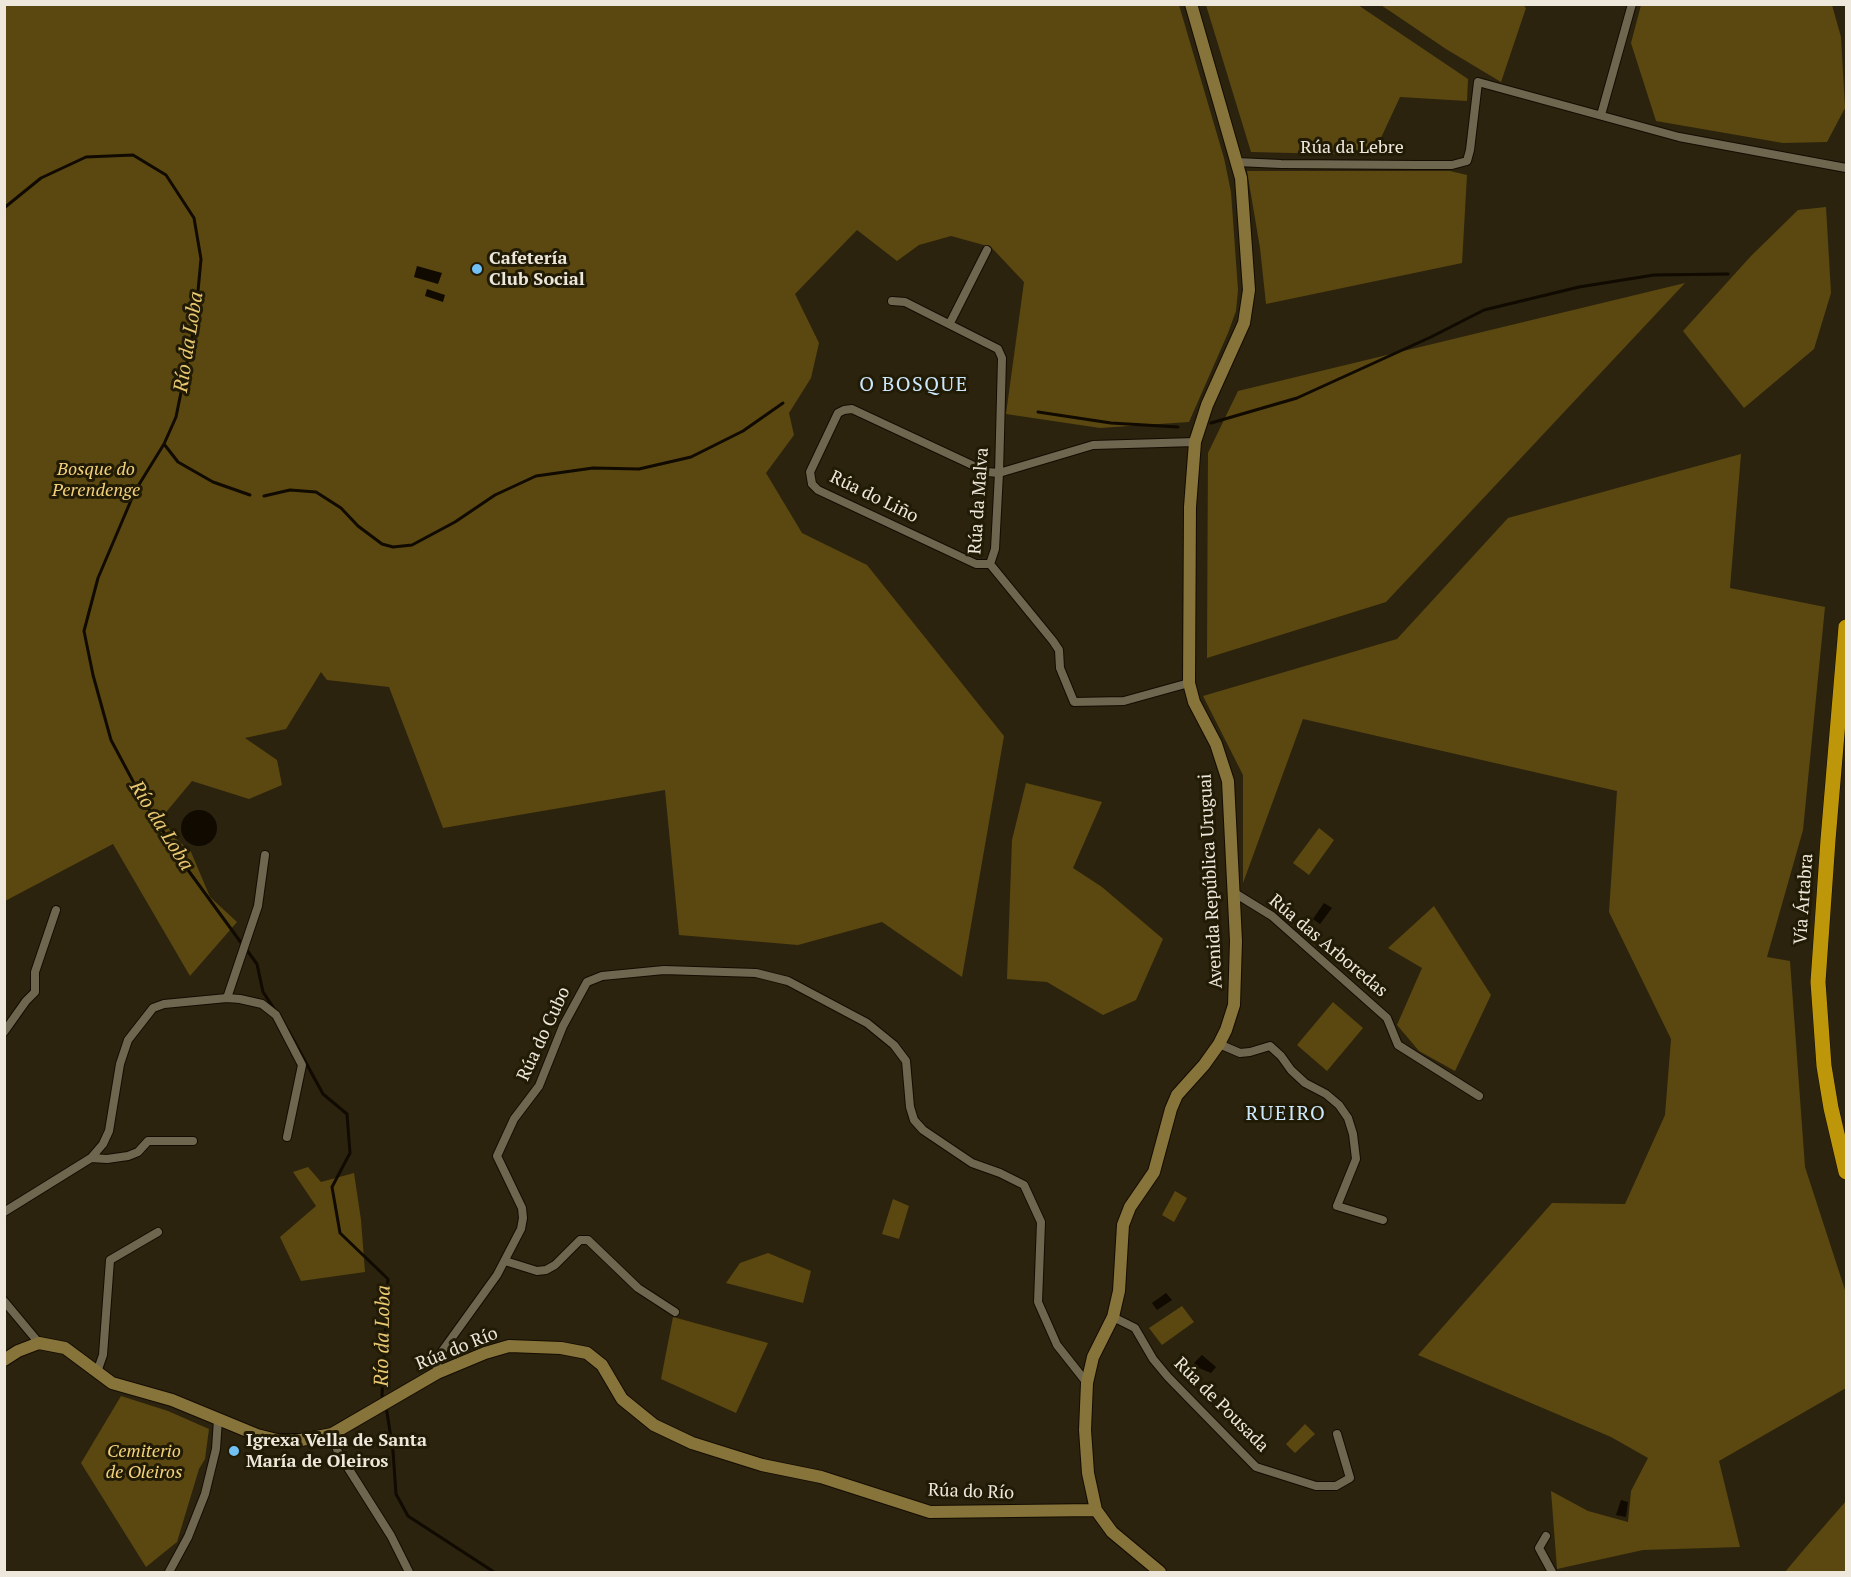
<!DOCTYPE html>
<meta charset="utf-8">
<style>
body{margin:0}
#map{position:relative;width:1851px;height:1577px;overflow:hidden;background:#2b230e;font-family:"PT Serif",serif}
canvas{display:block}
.frame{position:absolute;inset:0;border:6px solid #ede8db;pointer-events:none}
</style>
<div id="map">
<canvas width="1851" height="1577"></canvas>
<div class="frame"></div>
</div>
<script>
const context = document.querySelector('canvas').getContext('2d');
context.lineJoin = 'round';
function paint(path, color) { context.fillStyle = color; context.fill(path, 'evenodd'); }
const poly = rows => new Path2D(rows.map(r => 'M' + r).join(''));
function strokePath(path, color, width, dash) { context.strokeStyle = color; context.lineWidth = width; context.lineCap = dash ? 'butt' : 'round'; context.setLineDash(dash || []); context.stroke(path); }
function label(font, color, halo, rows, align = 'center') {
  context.font = font + ' "PT Serif",serif'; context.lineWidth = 6; context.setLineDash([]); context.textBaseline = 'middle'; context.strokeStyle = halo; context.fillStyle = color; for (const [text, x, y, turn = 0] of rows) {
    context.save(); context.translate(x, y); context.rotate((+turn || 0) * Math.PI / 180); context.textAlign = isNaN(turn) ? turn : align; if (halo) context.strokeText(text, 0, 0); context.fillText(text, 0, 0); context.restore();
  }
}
const green = poly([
 [1522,4,1526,8,1501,82,1446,49,1381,5],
 [4,5,1179,5,1224,158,1231,192,1238,290,1236,311,1228,333,1189,422,1100,428,1006,414,1024,282,991,247,951,236,919,245,897,261,857,230,795,294,819,343,811,378,789,413,794,435,766,473,802,533,867,565,1004,736,962,977,882,922,798,945,679,935,665,790,443,828,389,687,327,680,321,672,286,729,245,738,277,760,282,785,249,799,192,781,162,817,174,837,191,852,210,897,237,922,190,976,113,844,5,901],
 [1206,5,1358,5,1468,79,1467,101,1400,97,1373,155,1251,152],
 [1641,5,1832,5,1841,37,1845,108,1827,142,1783,143,1656,121,1631,43],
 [1247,171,1450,171,1467,175,1462,263,1266,304,1260,248],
 [1826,207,1831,293,1814,349,1744,408,1683,331,1751,256,1798,210],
 [1685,283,1386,602,1207,658,1208,453,1238,391],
 [1741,454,1730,588,1825,607,1803,830,1767,957,1790,961,1805,1167,1846,1293,1846,1388,1719,1461,1740,1547,1643,1550,1557,1569,1551,1491,1588,1511,1628,1522,1631,1491,1648,1458,1611,1437,1418,1355,1552,1203,1625,1204,1665,1115,1671,1039,1609,912,1617,791,1303,719,1243,883,1243,775,1203,696,1397,639,1508,518],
 [1026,783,1102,802,1073,868,1102,887,1163,939,1136,1000,1103,1015,1047,982,1007,979,1012,840],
 [1319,828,1334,840,1309,875,1293,863],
 [1434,906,1491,995,1455,1071,1419,1051,1397,1025,1422,968,1388,948],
 [1333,1002,1363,1028,1327,1071,1297,1045],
 [308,1167,321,1182,354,1173,361,1220,365,1272,301,1281,280,1237,316,1206,293,1172],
 [1175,1191,1187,1198,1174,1222,1162,1215],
 [893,1199,909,1206,899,1239,882,1234],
 [768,1253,811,1271,803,1303,726,1283,740,1263],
 [1182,1306,1194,1322,1162,1345,1149,1328],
 [673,1317,768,1343,736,1413,661,1379],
 [121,1396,168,1411,209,1429,205,1459,199,1469,177,1542,146,1567,81,1463],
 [1305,1424,1315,1434,1295,1453,1286,1444],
 [1846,1501,1846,1572,1785,1572,1806,1547]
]);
const water = poly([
 [417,266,442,273,438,284,414,277],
 [427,289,445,295,443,302,425,296],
 '181 828a18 18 0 1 1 36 0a18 18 0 1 1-36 0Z',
 [1324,903,1332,908,1320,924,1313,919],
 [1166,1293,1172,1300,1157,1310,1152,1303],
 [1202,1355,1216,1367,1211,1373,1199,1368,1194,1363],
 [1621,1500,1628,1502,1626,1517,1616,1515]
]);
const stream = poly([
 [4,208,41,178,86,157,133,155,166,175,194,218,201,259,195,323,176,417,164,444,135,491,98,578,84,631,93,675,111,740,143,800,188,870,242,944],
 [1038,412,1111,423,1178,427],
 [1211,423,1297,398,1431,337,1484,310,1579,287,1654,275,1728,274],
 [164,444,178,462,213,482,250,495],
 [264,496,290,490,316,492,341,508,358,526,382,544,393,547,412,545,455,522,495,495,536,476,593,468,639,469,691,457,743,431,783,403],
 [246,949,257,964,263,992,275,1010],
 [288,1030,323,1094,347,1114,350,1153,332,1187,340,1233,388,1279,382,1395,383,1400],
 [386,1406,393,1451,396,1494,408,1516,494,1572]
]);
const street = poly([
 [1601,115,1632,4],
 [1237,162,1281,164,1418,165,1452,165,1467,161,1470,150,1478,82,1679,137,1846,168],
 [892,301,905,302,998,349,1002,358,999,473,995,549,990,564,1053,641,1059,650,1060,668,1074,702,1124,701,1189,683],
 [950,323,987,250],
 [990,564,976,564,818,490,812,484,810,472,838,413,844,410,852,409,987,472,999,473,1093,445,1195,442],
 [1233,892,1272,916,1387,1018,1398,1045,1479,1096],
 [227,998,258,906,265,855],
 [4,1032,26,1001,35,992,35,972,56,910],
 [1219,1044,1240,1053,1250,1052,1270,1046,1281,1056,1291,1070,1305,1083,1326,1094,1339,1105,1348,1118,1353,1134,1356,1159,1337,1206,1383,1220],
 [91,1158,107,1159,128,1156,138,1152,148,1141,193,1141],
 [4,1212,91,1158,103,1144,109,1131,120,1064,128,1040,153,1008,164,1004,227,998,240,999,262,1004,276,1015,302,1065,287,1137],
 [505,1261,537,1271,546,1270,555,1265,580,1240,588,1240,638,1288,675,1312],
 [4,1301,39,1343],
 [1113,1317,1135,1328,1153,1359,1168,1377,1256,1467,1316,1486,1336,1486,1350,1478,1337,1434],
 [97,1372,103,1355,110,1260,158,1232],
 [437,1373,438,1357,497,1275,521,1229,523,1218,522,1208,497,1156,514,1119,539,1086,563,1026,587,982,602,976,664,970,756,973,788,981,867,1023,894,1045,906,1061,910,1107,914,1120,923,1130,972,1163,1000,1173,1024,1185,1041,1222,1038,1302,1057,1345,1087,1383],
 [332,1434,338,1452,391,1536,409,1572],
 [1546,1536,1539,1548,1552,1572],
 [169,1572,188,1537,205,1494,216,1449,218,1419]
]);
const secondary = poly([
 [4,1360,18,1351,39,1343,65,1348,112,1383,172,1400,257,1435,277,1440,301,1440,332,1434,437,1373,485,1353,509,1346,561,1348,587,1353,602,1365,622,1399,654,1425,692,1443,762,1465,821,1477,930,1512,1096,1510],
 [1160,1572,1112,1532,1096,1510,1088,1473,1085,1430,1087,1383,1093,1357,1113,1317,1119,1291,1123,1225,1130,1207,1154,1172,1171,1109,1177,1095,1204,1065,1219,1044,1226,1030,1234,1005,1236,941,1228,781,1216,744,1194,702,1189,683,1190,507,1195,442,1207,405,1244,323,1249,290,1241,178,1191,4]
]);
const highway = poly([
 [1846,627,1828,840,1818,982,1824,1066,1831,1108,1846,1172]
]);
const markers = [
 [477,269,6,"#72c1f5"],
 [234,1451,6,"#72c1f5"]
];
const streetNames = [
 ["Rúa da Lebre",1352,148],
 ["Rúa do Liño",874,497,26],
 ["Rúa da Malva",979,501,-86],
 ["Avenida República Uruguai",1211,881,-93],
 ["Vía Ártabra",1804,899,-86],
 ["Rúa das Arboredas",1328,946,40],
 ["Rúa do Cubo",544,1034,-65],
 ["Rúa do Río",457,1349,-22],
 ["Rúa de Pousada",1221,1405,45],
 ["Rúa do Río",971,1492,2]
];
const poiNames = [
 ["Cafetería",489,259],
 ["Club Social",489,280],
 ["Igrexa Vella de Santa",246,1441],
 ["María de Oleiros",246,1462]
];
const parkNames = [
 ["Bosque do",96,470],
 ["Perendenge",96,491],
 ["Cemiterio",144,1452],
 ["de Oleiros",144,1473]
];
const waterNames = [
 ["Río da Loba",189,342,-81],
 ["Río da Loba",161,826,58],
 ["Río da Loba",383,1336,-89]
];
const neighbourhoodNames = [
 ["O BOSQUE",914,385],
 ["RUEIRO",1286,1114]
];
paint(green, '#5b4810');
paint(water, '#100a00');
strokePath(stream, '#100a00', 3);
strokePath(street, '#140c00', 10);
strokePath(secondary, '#140c00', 14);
strokePath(highway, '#140c00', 16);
strokePath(street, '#6f664f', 8);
strokePath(secondary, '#87743a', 12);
strokePath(highway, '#be960a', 15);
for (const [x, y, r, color] of markers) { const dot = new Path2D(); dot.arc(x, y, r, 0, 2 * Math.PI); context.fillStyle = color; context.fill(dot); strokePath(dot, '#211a05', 2); }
label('18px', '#ede8db', '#211a05', streetNames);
label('bold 18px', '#ede8db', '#211a05', poiNames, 'left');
label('italic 18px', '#f4d27b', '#211a05', parkNames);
label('italic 20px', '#eac972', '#211a05', waterNames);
context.letterSpacing = '1.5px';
label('20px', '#cce8fc', '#211a05', neighbourhoodNames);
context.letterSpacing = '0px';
</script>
